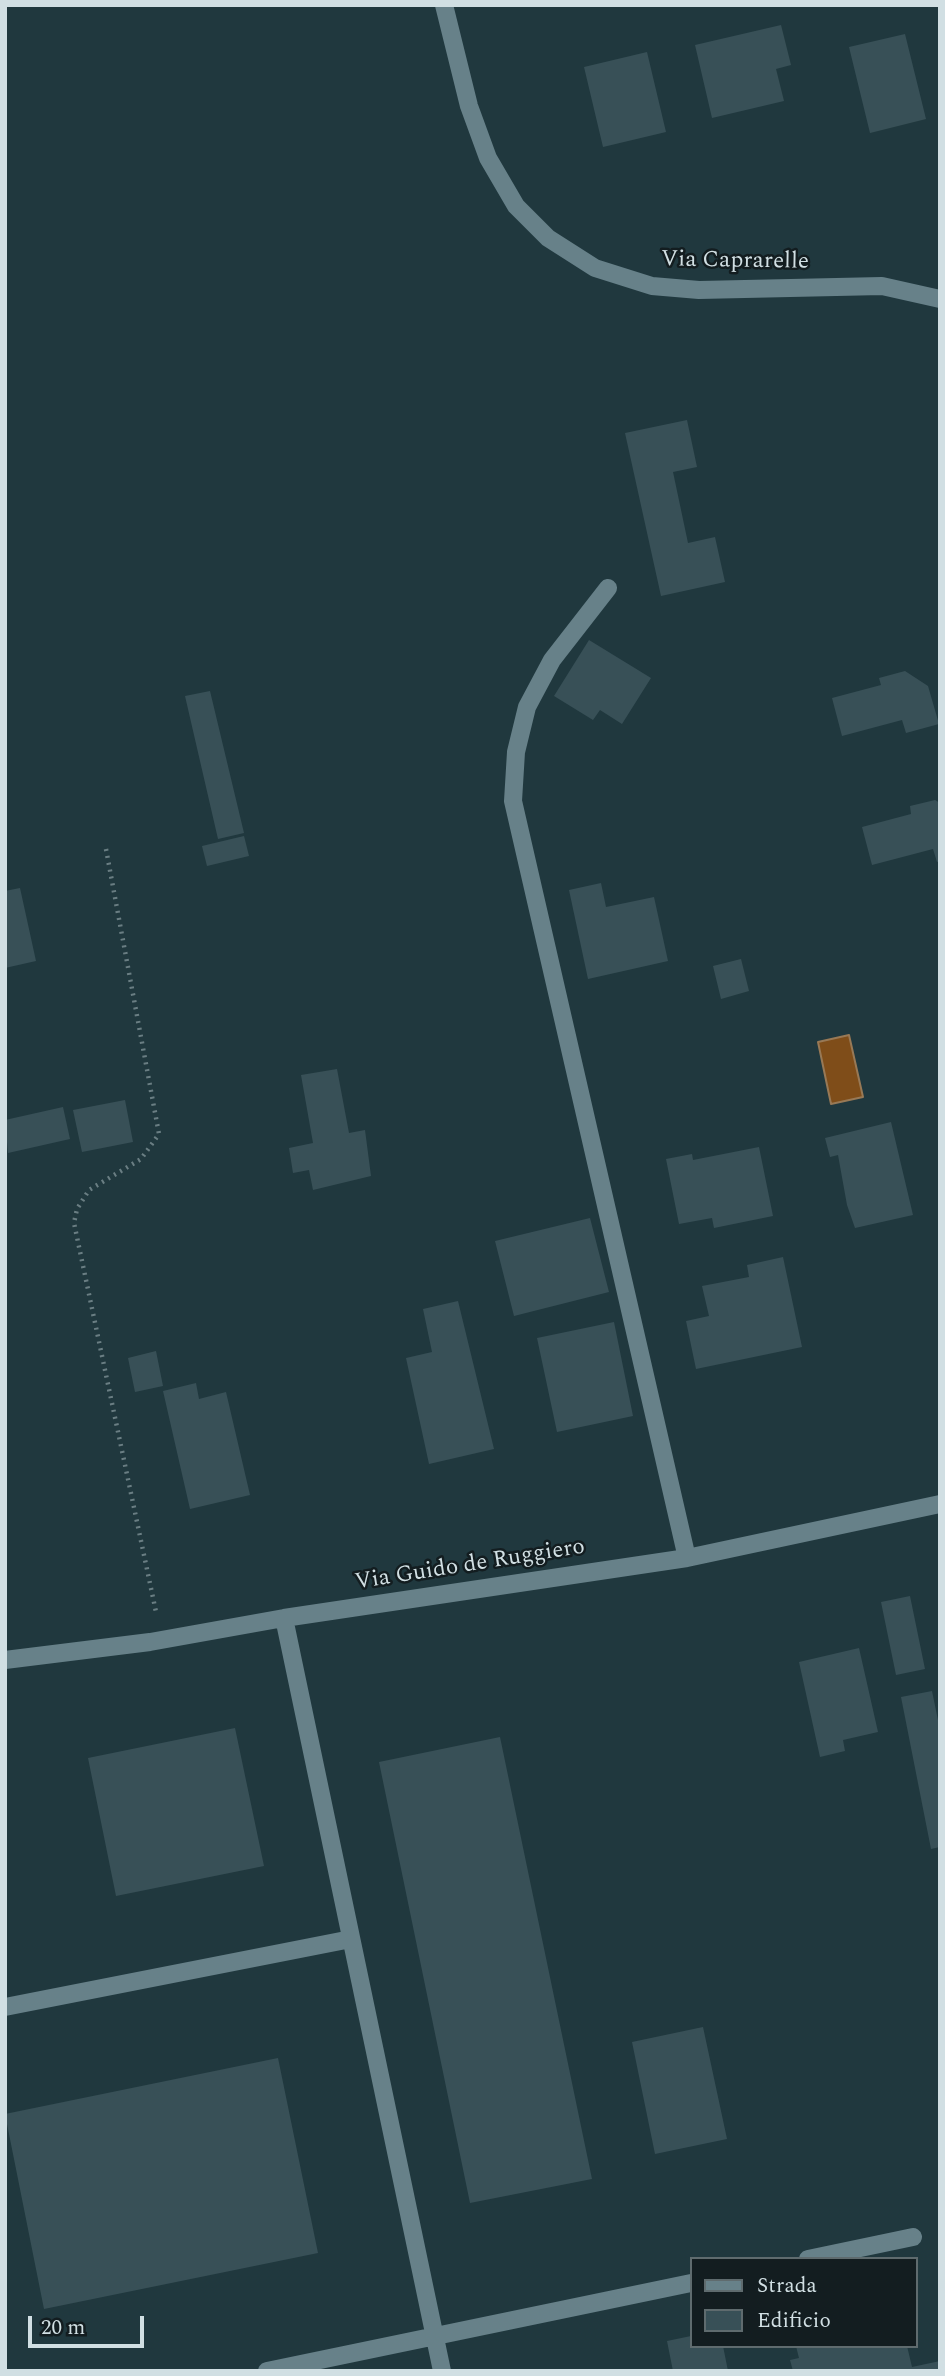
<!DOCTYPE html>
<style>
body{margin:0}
#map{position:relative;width:945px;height:2376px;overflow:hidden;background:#20383e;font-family:Spectral,serif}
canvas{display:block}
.frame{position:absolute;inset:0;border:7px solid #d1dfe3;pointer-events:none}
.legend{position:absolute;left:690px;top:2257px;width:228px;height:91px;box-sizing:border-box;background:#131d20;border:2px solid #5f6b6e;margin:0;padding:9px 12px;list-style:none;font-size:21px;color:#d1dfe3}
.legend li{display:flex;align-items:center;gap:14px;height:35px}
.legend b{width:35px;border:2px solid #5f6b6e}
.scale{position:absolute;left:28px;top:2316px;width:116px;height:32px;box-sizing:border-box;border:4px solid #d1dfe3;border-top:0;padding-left:9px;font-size:21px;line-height:24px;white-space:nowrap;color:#d1dfe3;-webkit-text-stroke:5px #131d20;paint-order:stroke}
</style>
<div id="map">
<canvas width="945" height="2376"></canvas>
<div class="frame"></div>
<ul class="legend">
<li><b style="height:9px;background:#678189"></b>Strada</li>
<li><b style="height:19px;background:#385057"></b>Edificio</li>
</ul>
<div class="scale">20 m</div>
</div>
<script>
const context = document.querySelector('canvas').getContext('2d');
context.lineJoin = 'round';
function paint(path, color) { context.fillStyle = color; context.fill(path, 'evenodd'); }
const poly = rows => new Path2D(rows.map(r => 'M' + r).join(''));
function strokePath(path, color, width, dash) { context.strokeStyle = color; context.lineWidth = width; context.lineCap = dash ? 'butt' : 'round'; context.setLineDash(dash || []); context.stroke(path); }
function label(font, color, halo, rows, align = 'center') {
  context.font = font + ' Spectral,serif'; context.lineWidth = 5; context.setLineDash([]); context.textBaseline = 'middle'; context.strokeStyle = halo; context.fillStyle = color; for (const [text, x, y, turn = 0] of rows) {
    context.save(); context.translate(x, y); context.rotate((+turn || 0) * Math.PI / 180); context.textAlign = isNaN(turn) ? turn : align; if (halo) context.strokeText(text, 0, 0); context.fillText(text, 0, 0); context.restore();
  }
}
const water = poly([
 [849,1035,863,1097,831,1104,818,1042,849,1035]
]);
const building = poly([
 [781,25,791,65,776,69,784,101,712,118,695,45],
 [905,34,926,119,870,133,849,47],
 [647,52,666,132,603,147,584,67],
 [687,420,697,467,673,472,688,543,715,537,725,582,661,596,625,433],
 [589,640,651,678,622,724,600,710,593,720,554,696],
 [905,671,928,686,939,724,906,733,902,720,842,736,832,698,881,685,879,678],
 [210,691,244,833,218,839,185,696],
 [935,800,940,803,940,861,937,862,933,849,872,865,862,827,911,814,910,806],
 [244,836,249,856,207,866,202,846],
 [601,883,606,907,654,897,668,961,588,979,569,890],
 [20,888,36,961,5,968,5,891],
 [741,959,749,991,721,999,713,966],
 [337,1069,349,1133,365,1130,371,1176,313,1190,309,1170,293,1173,289,1148,313,1143,301,1075],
 [125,1100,133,1142,82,1152,73,1110],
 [63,1107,70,1139,8,1153,5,1120],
 [891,1122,913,1215,855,1228,847,1205,838,1155,830,1157,825,1138],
 [759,1147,773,1216,714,1228,712,1218,679,1224,666,1159,692,1154,693,1160],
 [590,1218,609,1292,514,1316,495,1241],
 [783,1257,802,1347,696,1369,686,1321,709,1316,702,1286,749,1277,747,1265],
 [458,1301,494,1449,429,1464,406,1358,432,1352,423,1309],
 [614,1322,633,1416,557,1432,537,1338],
 [156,1351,163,1386,135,1392,128,1358],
 [196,1383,199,1399,226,1392,250,1495,190,1509,163,1391],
 [910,1596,925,1669,896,1675,881,1602],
 [859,1648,878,1732,843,1740,845,1751,820,1757,799,1662],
 [932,1691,940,1730,940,1847,931,1849,901,1697],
 [235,1728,264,1866,116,1896,88,1758],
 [500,1737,592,2179,470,2203,379,1762],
 [703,2027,727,2139,655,2154,632,2042],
 [278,2058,318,2253,44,2309,5,2114],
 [691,2336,691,2346,723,2346,728,2371,673,2371,667,2341],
 [796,2346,907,2346,912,2367,940,2361,940,2371,793,2371,790,2360,799,2358]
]);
const path = poly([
 [106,849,159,1134,141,1159,89,1190,77,1209,74,1223,156,1612]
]);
const street = poly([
 [444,5,469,106,488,158,516,206,548,238,595,268,652,286,699,290,882,286,940,299],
 [608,588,552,660,527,707,516,752,513,801,687,1558],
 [284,1618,442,2371],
 [5,1660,150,1642,284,1618,687,1558,940,1504],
 [5,2007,351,1939],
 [808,2259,913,2237],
 [267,2371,691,2283]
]);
const streetNames = [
 ["Via Caprarelle",735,262,1],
 ["Via Guido de Ruggiero",470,1566,-9]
];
paint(water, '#7f4d19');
strokePath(water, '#987956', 2);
paint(building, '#385057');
strokePath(path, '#6a7e83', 4.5, [2, 5]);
strokePath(street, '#678189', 18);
label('23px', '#d1dfe3', '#131d20', streetNames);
</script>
